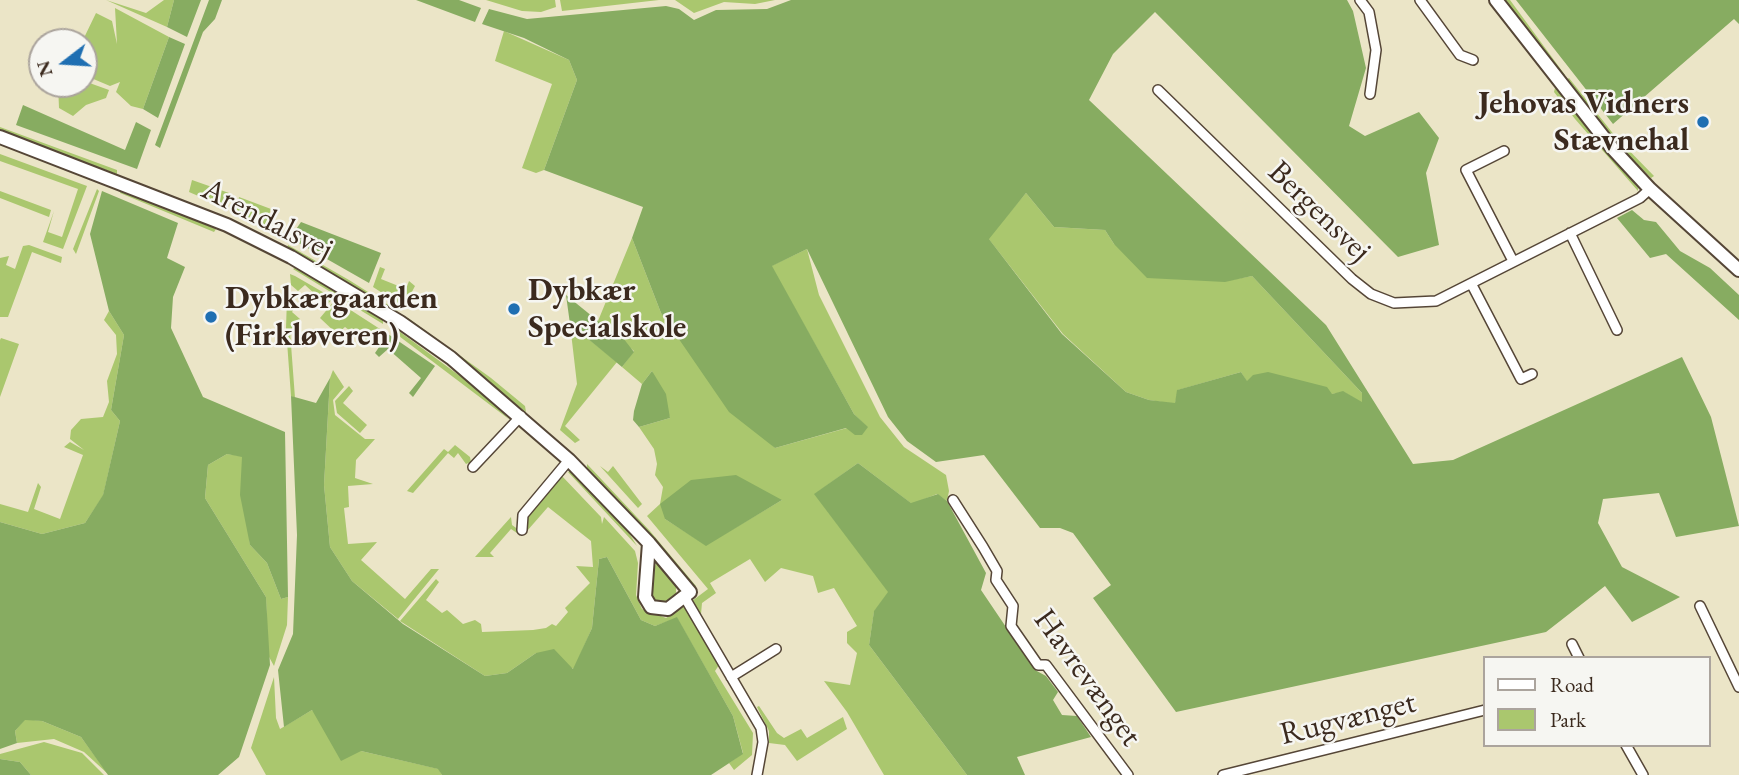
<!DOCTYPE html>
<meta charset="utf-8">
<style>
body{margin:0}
#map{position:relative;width:1739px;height:775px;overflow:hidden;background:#ebe5c7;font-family:"EB Garamond",serif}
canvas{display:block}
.legend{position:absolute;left:1483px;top:656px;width:228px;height:91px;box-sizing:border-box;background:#f6f6f2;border:2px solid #aba49d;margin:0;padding:9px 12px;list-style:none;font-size:21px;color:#3b2a1e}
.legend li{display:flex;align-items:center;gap:14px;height:35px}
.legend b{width:35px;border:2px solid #aba49d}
.north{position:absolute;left:28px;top:28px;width:70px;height:70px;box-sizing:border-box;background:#f6f6f2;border:2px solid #aba49d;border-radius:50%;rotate:253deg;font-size:19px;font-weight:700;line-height:28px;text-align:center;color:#3b2a1e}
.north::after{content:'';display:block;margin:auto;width:24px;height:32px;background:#1f6fb2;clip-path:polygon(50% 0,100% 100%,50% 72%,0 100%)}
</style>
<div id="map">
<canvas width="1739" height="775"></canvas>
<ul class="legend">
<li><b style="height:9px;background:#fff"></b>Road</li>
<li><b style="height:19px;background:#aac76e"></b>Park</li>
</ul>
<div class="north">N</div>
</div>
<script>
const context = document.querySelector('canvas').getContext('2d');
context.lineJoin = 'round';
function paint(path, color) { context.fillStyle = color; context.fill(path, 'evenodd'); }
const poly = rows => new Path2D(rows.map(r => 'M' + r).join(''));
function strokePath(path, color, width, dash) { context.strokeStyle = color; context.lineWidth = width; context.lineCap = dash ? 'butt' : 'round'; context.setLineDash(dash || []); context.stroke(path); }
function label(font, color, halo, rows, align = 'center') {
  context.font = font + ' "EB Garamond",serif'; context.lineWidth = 5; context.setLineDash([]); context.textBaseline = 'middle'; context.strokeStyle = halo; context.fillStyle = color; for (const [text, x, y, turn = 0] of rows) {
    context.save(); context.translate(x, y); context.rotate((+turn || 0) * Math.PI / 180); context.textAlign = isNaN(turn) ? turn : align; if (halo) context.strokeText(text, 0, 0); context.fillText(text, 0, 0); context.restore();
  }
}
const green = poly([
 [106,0,146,13,164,0,174,0,167,27],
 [486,0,555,0,556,7,541,12,522,11],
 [560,0,659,0,562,11],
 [675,0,775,0,755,4,724,2,694,13],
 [1504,0,1510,0,1565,75,1562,77],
 [115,8,169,37,143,109,131,106,116,92,120,82,110,86,84,75,82,42,96,13,112,21,117,44],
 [504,31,569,60,577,80,544,170,536,173,522,168,552,84,495,61],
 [1569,78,1615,136,1654,176,1651,178,1608,134,1565,81],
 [84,81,109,90,106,98,86,105,73,116,59,108,58,84,84,84],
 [1555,88,1638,188,1638,191,1575,119,1554,92],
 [0,127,117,170,117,174,0,131],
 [0,154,87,186,63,249,43,242,54,211,48,232,62,237,78,189,0,161],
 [192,180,229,193,224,207,189,192],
 [97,189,99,191,76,254,73,249],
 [121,190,216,229,214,232,120,193],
 [0,191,51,210,49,217,0,198],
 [1026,193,1054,227,1105,230,1114,244,1225,281,1252,276,1362,393,1362,403,1344,392,1332,394,1247,382,1241,372,1178,390,1175,404,1149,400,1126,392,1063,334,988,238],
 [239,197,271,209,265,226,236,213],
 [632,238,661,313,775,448,847,428,867,427,854,414,771,266,807,249,819,295,880,417,904,447,946,475,949,491,947,501,937,494,912,504,858,463,815,494,889,592,874,612,869,645,967,775,884,775,847,712,824,681,850,685,857,653,847,643,847,632,857,626,834,588,818,593,813,576,781,568,765,582,750,559,710,583,716,593,702,603,701,614,692,601,708,589,647,516,660,504,663,487,655,475,657,464,654,449,639,427,670,418,652,371,642,384,622,367,634,351,598,321],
 [782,500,706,545,665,519],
 [29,245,62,257,61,263,32,252,8,317,0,317,0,258,9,256,6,265,15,269,23,246],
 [288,245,349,280,398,311,394,312,287,248],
 [296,267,383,320,383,324,293,269],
 [380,267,385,269,381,279,406,289,409,281,415,286,404,307,373,287],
 [290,274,295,276,333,298,327,305,305,285,298,291,291,285],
 [287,298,297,304,292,312,300,319,290,331,295,398,291,396,286,328],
 [335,300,380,329,378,332,366,343,345,327,337,334,320,318],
 [109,311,124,335,111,410,120,421,103,496,85,523,42,534,0,522,0,504,28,512,38,483,41,487,34,509,60,519,83,455,64,447,70,442,84,450,70,439,71,430,81,419,103,417,109,402,107,381,117,354,116,335,104,320],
 [408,318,491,378,525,406,526,412,407,321],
 [570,324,617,362,565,426,580,440,575,443,560,430,577,384],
 [396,329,479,390,510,420,391,330],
 [1,338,19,344,0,397,0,340],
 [333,370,344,387,333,400,335,415,365,439,375,439,356,460,355,478,373,484,348,486,349,507,344,508,348,544,377,542,361,560,405,599,431,569,439,569,398,619,352,581,330,547,324,485,330,378],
 [349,386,353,391,343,403,367,425,360,433,337,413,335,401],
 [455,445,470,457,471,462,466,464,458,453,454,458,448,453,413,493,407,491,444,449,448,452],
 [227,454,242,456,250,545,267,563,281,599,288,597,287,625,274,666,268,655,266,597,205,498,208,465],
 [587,464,650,531,696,586,693,588,646,531,587,469],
 [600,466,608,472,613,466,642,504,638,508],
 [571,471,626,528,637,546,568,472],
 [561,475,601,517,602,524,604,517,635,551,638,563,636,595,642,609,666,618,685,606,719,665,715,671,753,733,752,755,734,770,729,763,743,753,733,716,677,618,655,626,641,620,607,557,599,559,592,628,574,669,536,653,507,673,485,676,400,621,436,579,439,582,426,600,442,613,447,610,463,624,475,620,481,624,482,632,533,630,546,628,552,624,556,626,568,612,565,608,590,583,576,566,593,567,591,541,548,507,527,531,527,518],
 [511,517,512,525,519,530,517,533,511,529,490,553,494,557,475,557],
 [656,562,676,587,676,594,665,603,655,600,650,590],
 [274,677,276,718,280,729,312,710,361,751,439,769,442,775,266,775,251,748],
 [759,706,777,733,784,738,801,729,807,738,843,717,847,729,797,761,785,745,769,743,769,731,757,707],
 [25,719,42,721,81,737,108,774,84,752,54,739,17,743,15,731],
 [44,742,82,753,104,775,31,775,20,762,0,759,0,754]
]);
const forest = poly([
 [174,0,201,0,187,37,167,27],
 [209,0,222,0,215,19,203,32,160,148,155,145],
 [416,0,459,0,481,8,475,22],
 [791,0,1347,0,1353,11,1366,68,1349,126,1365,136,1419,112,1439,138,1426,173,1439,245,1398,257,1155,12,1113,54,1089,100,1326,325,1413,464,1453,460,1682,357,1711,417,1739,526,1676,537,1659,493,1603,499,1598,523,1622,567,1680,597,1632,622,1605,586,1546,632,1176,712,1093,598,1111,585,1073,533,1060,528,1040,528,984,455,936,462,907,441,888,417,807,249,772,266,854,414,868,427,862,435,855,435,846,428,775,448,729,412,661,313,632,238,643,207,544,170,577,80,569,60,524,38,482,24,489,9,527,19,666,6,679,9,694,20,716,10,767,9],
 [1026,193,1054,227,1105,230,1114,244,1147,278,1225,282,1252,276,1362,393,1362,402,1343,391,1332,394,1327,387,1268,372,1253,375,1247,381,1241,372,1177,390,1175,403,1149,400,1126,392,1062,334,989,239],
 [1516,0,1739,0,1739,24,1734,19,1613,124],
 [169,37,185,44,158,118,143,109],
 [23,105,125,150,136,122,151,130,137,169,16,125],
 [102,191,178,223,167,258,185,267,173,297,171,328,203,397,285,432,288,597,281,599,267,563,250,545,240,495,242,457,227,454,208,465,205,498,266,597,270,665,239,757,218,775,108,775,81,737,42,721,25,720,15,731,17,743,0,749,0,522,42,534,85,523,103,495,120,421,111,410,124,335,109,311,90,234],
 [1632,210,1644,220,1656,222,1680,251,1710,268,1739,295,1739,320,1666,254,1650,258,1617,218],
 [301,222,381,253,369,283,290,238],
 [566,295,598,321,616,329,634,352,622,367,570,324],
 [388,334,435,366,413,397,409,393,421,378,388,349,379,357,375,353],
 [652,371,666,394,670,418,639,427,633,420,634,411,642,384],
 [330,378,324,485,330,547,352,581,403,624,485,676,507,673,536,653,554,649,573,669,592,628,599,559,607,557,641,620,655,626,677,617,733,716,743,754,711,775,442,775,438,769,361,751,341,761,312,710,284,727,278,670,293,634,297,535,291,396,316,403],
 [858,463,911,503,938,494,947,501,986,573,981,590,1035,670,1046,676,1058,692,1053,700,1062,715,1077,716,1091,737,1017,757,1025,775,967,775,869,645,874,611,888,592,814,494],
 [736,475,782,500,706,546,665,519,660,504,691,480],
 [0,759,20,762,31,775,0,775]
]);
const street = poly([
 [1360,0,1369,12,1376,50,1370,94],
 [1420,0,1460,55,1473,60],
 [1158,90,1352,279,1371,294,1394,303,1436,301,1640,198,1650,189],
 [1504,151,1466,170,1513,261],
 [1570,233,1617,330],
 [1472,285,1521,379,1532,374],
 [473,467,521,416],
 [953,500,983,547,997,571,996,580,1013,606,1011,626,1038,665,1046,665,1128,775],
 [522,530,523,515,569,460],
 [685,598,761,728,763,742,757,775],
 [1700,606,1739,687],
 [1572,644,1579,658],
 [731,677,776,649],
 [1626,745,1643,775],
 [1223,775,1485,710]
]);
const secondary = poly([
 [1496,0,1612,148,1650,189,1739,270],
 [0,137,227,225,291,257,400,322,451,358,569,460,649,543,690,592,668,609,651,607,645,597,649,543]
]);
const markers = [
 [1703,122,7,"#1f6fb2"],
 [514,309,7,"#1f6fb2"],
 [211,317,7,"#1f6fb2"]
];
const poiNames = [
 ["Jehovas Vidners",1689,104,"right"],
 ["Stævnehal",1689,141,"right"],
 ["Dybkær",528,291],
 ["Specialskole",528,328],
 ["Dybkærgaarden",225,299],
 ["(Firkløveren)",225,336]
];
const streetNames = [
 ["Bergensvej",1319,212,44],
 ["Arendalsvej",267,220,27],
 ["Havrevænget",1087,678,54],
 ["Rugvænget",1348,719,-14]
];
paint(green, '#aac76e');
paint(forest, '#87ac61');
strokePath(street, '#554637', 12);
strokePath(secondary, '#554637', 16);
strokePath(street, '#fff', 9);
strokePath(secondary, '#fff', 12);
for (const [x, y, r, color] of markers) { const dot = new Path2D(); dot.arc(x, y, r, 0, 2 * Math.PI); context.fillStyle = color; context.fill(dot); strokePath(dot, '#f6f6f2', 2.5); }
label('bold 32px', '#3b2a1e', '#f6f6f2', poiNames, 'left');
label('32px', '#3b2a1e', '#f6f6f2', streetNames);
</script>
